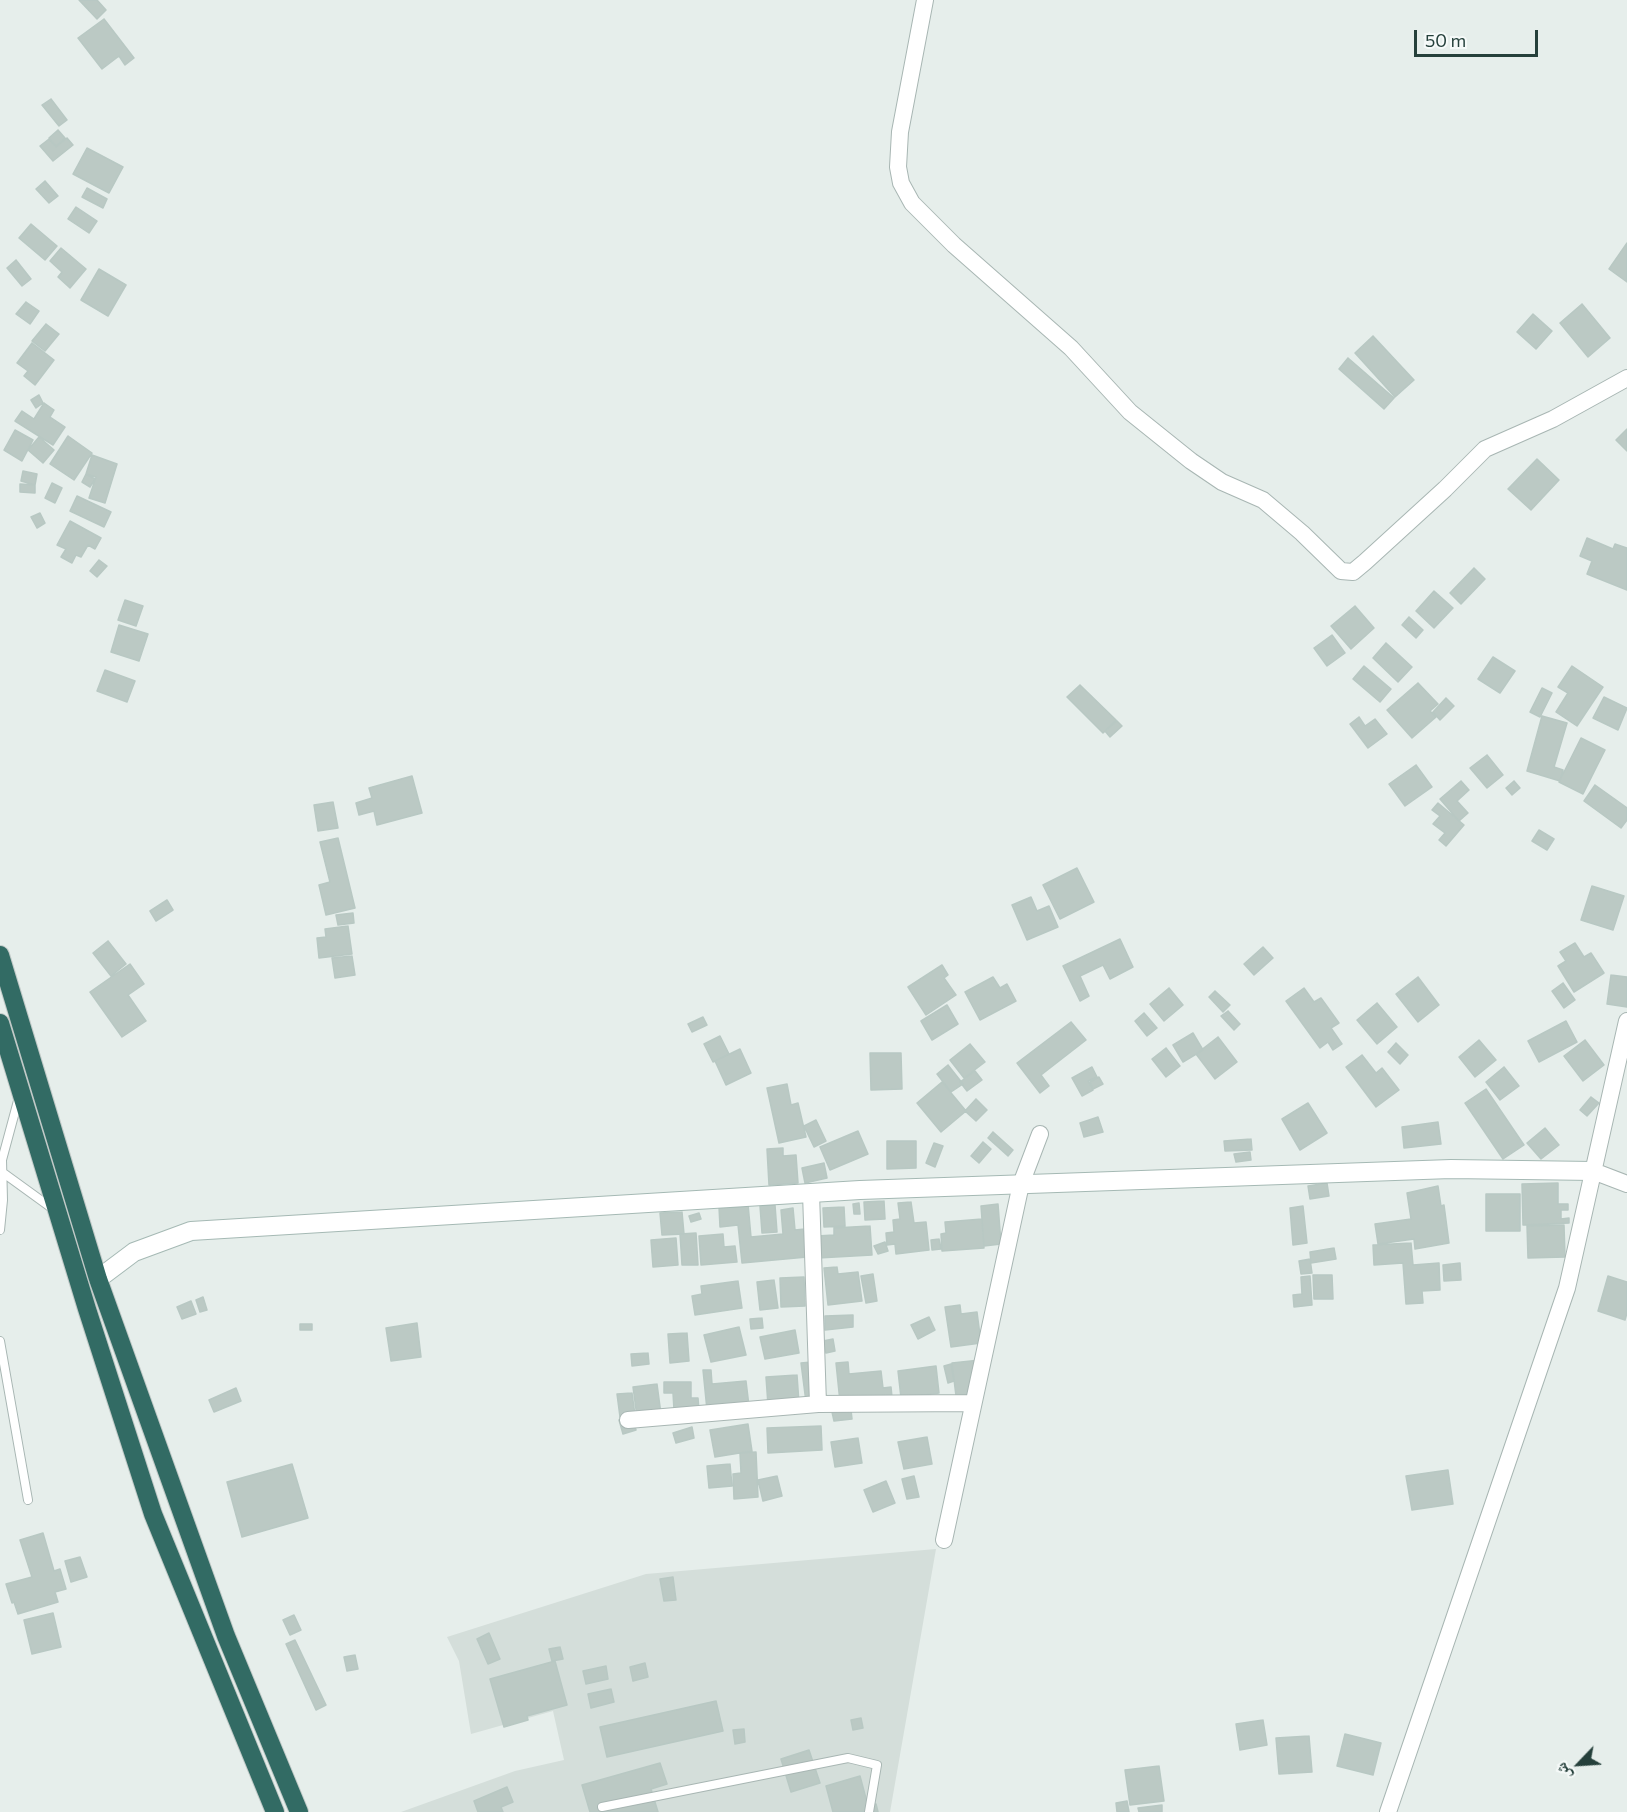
<!DOCTYPE html>
<meta charset="utf-8">
<style>
body{margin:0}
#map{position:relative;width:1627px;height:1812px;overflow:hidden;background:#e6eeeb;font-family:Commissioner,"Noto Naskh Arabic",sans-serif}
canvas{display:block}
.north{position:absolute;left:1549px;top:1734px;width:60px;height:60px;-webkit-text-stroke:4px #f6faf9;paint-order:stroke;rotate:245deg;font-size:16px;font-weight:700;line-height:24px;text-align:center;color:#25403b}
.north::after{content:'';display:block;margin:auto;width:21px;height:27px;background:#25403b;clip-path:polygon(50% 0,100% 100%,50% 72%,0 100%)}
.scale{position:absolute;left:1414px;top:30px;width:124px;height:27px;box-sizing:border-box;border:3px solid #25403b;border-top:0;padding-left:8px;font-size:18px;line-height:21px;white-space:nowrap;color:#25403b;-webkit-text-stroke:4px #f6faf9;paint-order:stroke}
</style>
<div id="map">
<canvas width="1627" height="1812"></canvas>
<div class="north">ش</div>
<div class="scale">50 m</div>
</div>
<script>
const context = document.querySelector('canvas').getContext('2d');
context.lineJoin = 'round';
function paint(path, color) { context.fillStyle = color; context.fill(path, 'evenodd'); }
const poly = rows => new Path2D(rows.map(r => 'M' + r).join(''));
function strokePath(path, color, width, dash) { context.strokeStyle = color; context.lineWidth = width; context.lineCap = dash ? 'butt' : 'round'; context.setLineDash(dash || []); context.stroke(path); }
const built = poly([
 [936,1549,890,1812,401,1812,515,1771,564,1760,553,1711,471,1734,459,1661,447,1637,646,1574]
]);
const building = poly([
 [79,0,97,0,106,10,97,19,79,0],
 [104,19,134,58,125,65,119,56,102,69,78,38,104,19],
 [51,99,67,120,59,126,42,105,51,99],
 [58,130,65,138,56,146,49,138,58,130],
 [67,138,73,145,53,161,40,146,49,139,56,147,67,138],
 [87,148,123,167,109,193,73,174,87,148],
 [45,181,58,196,49,203,36,189,45,181],
 [87,188,107,199,103,208,82,197,87,188],
 [76,207,97,221,89,233,68,219,76,207],
 [31,224,57,246,45,260,19,238,31,224],
 [1627,243,1627,282,1609,269,1627,243],
 [61,248,86,269,70,288,58,277,62,272,50,261,61,248],
 [16,260,31,279,22,286,7,268,16,260],
 [99,269,126,285,108,316,81,300,99,269],
 [26,302,39,311,30,324,16,314,26,302],
 [1582,304,1610,338,1588,357,1560,323,1582,304],
 [1533,314,1552,331,1536,349,1517,332,1533,314],
 [46,324,59,334,45,351,32,341,46,324],
 [1373,336,1414,380,1395,397,1355,353,1373,336],
 [32,343,54,360,35,385,24,376,28,371,17,363,32,343],
 [1348,358,1394,398,1384,409,1339,369,1348,358],
 [39,395,43,403,36,408,31,400,39,395],
 [44,403,54,410,50,417,65,427,53,445,15,421,22,411,34,419,44,403],
 [1627,429,1627,451,1616,440,1627,429],
 [15,430,33,440,22,461,4,450,15,430],
 [68,436,92,453,74,480,50,464,68,436],
 [39,437,54,450,43,463,28,450,39,437],
 [92,455,117,464,105,503,89,498,96,477,86,474,92,455],
 [1537,459,1559,480,1531,510,1508,489,1537,459],
 [23,471,37,474,35,485,21,481,23,471],
 [86,474,95,479,90,487,82,482,86,474],
 [52,483,62,488,55,503,45,498,52,483],
 [20,484,35,485,35,493,20,492,20,484],
 [77,496,111,512,104,527,70,511,77,496],
 [40,513,45,523,37,528,31,517,40,513],
 [70,521,101,538,95,549,88,545,81,557,76,555,72,563,61,557,66,549,57,545,70,521],
 [1587,538,1613,549,1615,544,1627,548,1627,590,1587,574,1592,561,1580,556,1587,538],
 [99,560,107,566,97,577,90,571,99,560],
 [1474,568,1485,579,1461,604,1450,593,1474,568],
 [1434,591,1453,608,1434,628,1416,611,1434,591],
 [125,600,143,606,136,626,118,620,125,600],
 [1355,606,1374,628,1351,649,1331,626,1355,606],
 [1409,617,1423,630,1416,638,1402,625,1409,617],
 [119,625,148,634,139,661,111,652,119,625],
 [1332,635,1345,653,1327,666,1314,648,1332,635],
 [1386,643,1412,667,1398,682,1373,658,1386,643],
 [1493,657,1515,671,1500,693,1478,679,1493,657],
 [1364,666,1391,689,1380,702,1353,679,1364,666],
 [1572,666,1603,687,1577,726,1556,712,1568,693,1558,687,1572,666],
 [105,670,135,681,127,702,97,691,105,670],
 [1418,683,1438,704,1430,711,1436,717,1412,738,1387,710,1418,683],
 [1080,685,1116,720,1103,733,1067,697,1080,685],
 [1542,688,1552,693,1540,717,1530,712,1542,688],
 [1604,697,1627,708,1618,730,1593,718,1604,697],
 [1446,698,1454,706,1440,720,1433,712,1446,698],
 [1542,716,1567,723,1554,767,1563,770,1560,781,1527,771,1542,716],
 [1359,717,1365,726,1375,719,1387,734,1368,748,1350,724,1359,717],
 [1117,721,1122,726,1110,737,1105,731,1117,721],
 [1581,738,1605,750,1583,794,1559,782,1581,738],
 [1487,755,1503,775,1487,788,1470,768,1487,755],
 [1416,765,1432,787,1405,806,1389,784,1416,765],
 [412,776,422,813,377,825,374,811,359,815,356,803,372,798,369,788,412,776],
 [1461,781,1469,790,1457,801,1468,813,1459,821,1440,799,1461,781],
 [1514,781,1520,788,1512,795,1506,788,1514,781],
 [1595,785,1627,808,1627,820,1621,828,1584,801,1595,785],
 [333,802,338,828,318,831,314,805,333,802],
 [1438,803,1464,825,1446,846,1439,840,1445,833,1433,824,1440,816,1432,810,1438,803],
 [1539,830,1554,839,1547,850,1532,841,1539,830],
 [338,838,355,908,326,915,319,885,330,882,320,842,338,838],
 [1077,868,1094,902,1060,919,1043,885,1077,868],
 [1592,886,1624,896,1613,930,1581,920,1592,886],
 [1031,897,1037,911,1049,906,1058,927,1027,940,1012,905,1031,897],
 [167,900,173,910,156,921,150,911,167,900],
 [353,913,354,923,338,925,336,915,353,913],
 [348,926,352,954,319,958,317,938,326,937,325,929,348,926],
 [1120,939,1133,967,1110,979,1103,965,1080,976,1089,996,1080,1001,1063,966,1120,939],
 [108,941,126,964,111,976,93,953,108,941],
 [1575,943,1584,957,1591,953,1604,973,1574,992,1558,966,1566,961,1560,952,1575,943],
 [1263,947,1273,958,1254,975,1244,964,1263,947],
 [352,956,355,975,335,978,332,958,352,956],
 [130,964,144,984,128,995,146,1021,122,1037,90,992,130,964],
 [942,965,948,975,944,978,956,995,926,1015,908,987,942,965],
 [1611,975,1627,977,1627,1007,1607,1004,1611,975],
 [993,977,1000,988,1007,984,1016,1001,980,1020,965,992,993,977],
 [1418,977,1439,1005,1418,1022,1396,994,1418,977],
 [1563,983,1575,1000,1564,1008,1552,991,1563,983],
 [1169,988,1183,1005,1164,1021,1150,1004,1169,988],
 [1304,988,1314,1002,1321,998,1339,1023,1331,1028,1342,1044,1333,1050,1328,1042,1320,1048,1286,1001,1304,988],
 [1215,991,1230,1005,1223,1012,1209,997,1215,991],
 [1377,1003,1397,1027,1377,1044,1357,1020,1377,1003],
 [947,1005,958,1024,932,1040,921,1021,947,1005],
 [1228,1011,1240,1024,1234,1030,1221,1016,1228,1011],
 [1144,1013,1157,1028,1147,1036,1135,1021,1144,1013],
 [703,1017,707,1025,692,1032,688,1024,703,1017],
 [1566,1021,1577,1042,1539,1062,1528,1041,1566,1021],
 [1071,1022,1086,1040,1041,1075,1049,1086,1040,1093,1017,1063,1071,1022],
 [1193,1033,1203,1050,1183,1062,1173,1045,1193,1033],
 [720,1036,729,1054,713,1062,704,1044,720,1036],
 [1218,1037,1237,1062,1215,1079,1196,1054,1218,1037],
 [1479,1040,1496,1060,1475,1077,1459,1057,1479,1040],
 [1585,1040,1604,1065,1583,1081,1564,1056,1585,1040],
 [1396,1043,1408,1055,1400,1064,1388,1052,1396,1043],
 [970,1044,985,1062,964,1078,950,1060,970,1044],
 [1166,1048,1180,1066,1166,1077,1152,1059,1166,1048],
 [740,1049,751,1073,726,1085,715,1061,740,1049],
 [870,1053,901,1053,902,1089,871,1090,870,1053],
 [1362,1055,1376,1073,1382,1068,1399,1090,1376,1107,1346,1067,1362,1055],
 [948,1065,963,1084,951,1092,937,1074,948,1065],
 [1092,1067,1097,1077,1088,1081,1093,1090,1082,1096,1072,1078,1092,1067],
 [1504,1067,1519,1086,1500,1100,1486,1082,1504,1067],
 [975,1071,982,1080,967,1091,960,1082,975,1071],
 [1099,1077,1103,1084,1093,1089,1090,1082,1099,1077],
 [942,1082,966,1111,941,1132,917,1103,942,1082],
 [787,1084,791,1105,798,1103,806,1137,779,1143,767,1088,787,1084],
 [1486,1089,1524,1145,1503,1159,1465,1103,1486,1089],
 [1591,1097,1599,1103,1587,1116,1580,1110,1591,1097],
 [976,1099,987,1110,976,1121,965,1111,976,1099],
 [1308,1103,1327,1133,1300,1150,1282,1119,1308,1103],
 [1098,1117,1103,1132,1084,1137,1080,1123,1098,1117],
 [816,1120,826,1141,814,1147,804,1126,816,1120],
 [1438,1122,1441,1144,1404,1148,1402,1127,1438,1122],
 [1545,1128,1559,1145,1541,1159,1527,1143,1545,1128],
 [858,1131,868,1154,830,1170,820,1147,858,1131],
 [993,1132,1013,1150,1008,1156,988,1138,993,1132],
 [1251,1139,1252,1150,1225,1151,1224,1141,1251,1139],
 [887,1141,916,1141,916,1168,887,1169,887,1141],
 [983,1142,991,1149,979,1163,971,1156,983,1142],
 [934,1143,943,1146,935,1167,926,1163,934,1143],
 [783,1148,783,1156,796,1155,798,1183,769,1185,767,1149,783,1148],
 [1250,1152,1251,1160,1236,1162,1234,1154,1250,1152],
 [824,1163,827,1178,805,1183,802,1168,824,1163],
 [1327,1183,1329,1196,1310,1199,1308,1186,1327,1183],
 [1558,1183,1558,1204,1568,1204,1568,1210,1561,1210,1561,1219,1569,1218,1569,1223,1523,1225,1522,1184,1558,1183],
 [1438,1186,1441,1206,1444,1205,1449,1243,1415,1249,1414,1239,1378,1244,1375,1224,1411,1219,1407,1193,1438,1186],
 [1486,1194,1520,1194,1520,1231,1486,1231,1486,1194],
 [884,1201,885,1219,865,1220,864,1202,884,1201],
 [911,1202,914,1223,926,1222,929,1250,896,1254,895,1244,887,1245,886,1233,894,1232,893,1220,900,1219,898,1203,911,1202],
 [859,1203,860,1214,854,1214,853,1204,859,1203],
 [748,1204,751,1237,783,1234,781,1210,793,1208,795,1230,805,1229,807,1257,742,1263,738,1225,720,1227,719,1207,748,1204],
 [998,1204,1001,1244,984,1246,981,1206,998,1204],
 [775,1205,777,1232,762,1233,760,1206,775,1205],
 [1303,1206,1307,1243,1293,1245,1290,1208,1303,1206],
 [844,1207,845,1226,824,1227,823,1208,844,1207],
 [682,1212,684,1234,662,1235,660,1213,682,1212],
 [699,1213,701,1219,691,1222,689,1216,699,1213],
 [982,1219,984,1248,942,1251,941,1234,946,1233,945,1222,982,1219],
 [1564,1225,1565,1257,1528,1258,1527,1226,1564,1225],
 [870,1226,872,1255,818,1258,817,1236,834,1235,834,1228,870,1226],
 [696,1233,698,1265,682,1265,680,1234,696,1233],
 [723,1234,724,1247,735,1246,737,1262,701,1265,699,1236,723,1234],
 [676,1238,678,1265,653,1267,651,1240,676,1238],
 [939,1239,941,1249,932,1250,931,1240,939,1239],
 [885,1242,888,1251,878,1254,874,1246,885,1242],
 [1411,1243,1413,1265,1439,1263,1440,1290,1422,1291,1423,1303,1406,1304,1403,1263,1374,1265,1373,1245,1411,1243],
 [1334,1248,1336,1259,1311,1263,1310,1252,1334,1248],
 [1310,1259,1312,1273,1301,1274,1299,1261,1310,1259],
 [1460,1263,1461,1280,1444,1281,1443,1265,1460,1263],
 [837,1267,838,1274,858,1272,862,1301,828,1305,824,1268,837,1267],
 [873,1274,877,1301,866,1303,861,1276,873,1274],
 [1313,1275,1332,1275,1333,1299,1314,1299,1313,1275],
 [1310,1276,1312,1305,1294,1307,1293,1295,1302,1294,1301,1277,1310,1276],
 [1608,1276,1627,1282,1627,1313,1625,1320,1598,1311,1608,1276],
 [804,1277,805,1306,781,1307,780,1278,804,1277],
 [774,1280,778,1308,760,1310,757,1282,774,1280],
 [738,1281,742,1308,695,1315,692,1296,702,1294,701,1286,738,1281],
 [203,1297,207,1310,200,1312,196,1300,203,1297],
 [191,1301,196,1314,182,1319,177,1307,191,1301],
 [960,1305,961,1314,977,1312,981,1343,951,1347,945,1307,960,1305],
 [853,1315,853,1327,825,1330,825,1316,853,1315],
 [929,1317,935,1330,918,1339,911,1325,929,1317],
 [762,1318,763,1328,751,1329,750,1319,762,1318],
 [417,1323,421,1357,391,1361,386,1328,417,1323],
 [300,1324,312,1324,312,1330,300,1330,300,1324],
 [739,1327,746,1355,711,1362,704,1335,739,1327],
 [795,1330,799,1353,765,1359,760,1337,795,1330],
 [687,1333,689,1361,670,1363,668,1334,687,1333],
 [833,1339,835,1351,826,1353,823,1341,833,1339],
 [648,1353,649,1364,632,1366,631,1354,648,1353],
 [980,1360,983,1393,956,1396,952,1363,980,1360],
 [822,1361,826,1400,806,1402,801,1363,822,1361],
 [848,1362,849,1374,881,1371,883,1388,891,1387,892,1397,840,1402,836,1363,848,1362],
 [951,1364,954,1381,948,1383,944,1366,951,1364],
 [936,1366,939,1393,901,1398,898,1371,936,1366],
 [703,1370,711,1370,712,1384,746,1381,749,1406,707,1410,703,1370],
 [797,1375,799,1403,768,1405,766,1377,797,1375],
 [664,1382,691,1382,691,1398,698,1398,699,1410,674,1410,673,1393,664,1393,664,1382],
 [657,1384,661,1414,637,1417,633,1387,657,1384],
 [236,1388,241,1401,214,1412,209,1400,236,1388],
 [632,1393,635,1415,620,1417,617,1394,632,1393],
 [851,1410,852,1419,834,1421,832,1412,851,1410],
 [632,1416,636,1430,623,1434,619,1420,632,1416],
 [748,1424,752,1451,715,1457,710,1430,748,1424],
 [821,1426,822,1450,768,1453,767,1428,821,1426],
 [692,1427,694,1438,676,1443,673,1433,692,1427],
 [927,1437,932,1464,904,1469,898,1442,927,1437],
 [858,1438,862,1463,835,1467,831,1442,858,1438],
 [756,1452,758,1497,734,1499,733,1474,741,1473,740,1453,756,1452],
 [292,1464,308,1518,242,1537,227,1482,292,1464],
 [730,1464,732,1486,709,1488,707,1466,730,1464],
 [1448,1470,1453,1504,1412,1510,1406,1476,1448,1470],
 [777,1476,782,1496,763,1501,758,1480,777,1476],
 [914,1476,919,1497,907,1499,902,1479,914,1476],
 [886,1481,895,1503,873,1512,864,1490,886,1481],
 [43,1533,54,1571,60,1569,66,1589,55,1592,58,1602,18,1614,14,1602,12,1603,6,1584,32,1577,20,1540,43,1533],
 [80,1557,87,1577,71,1582,65,1561,80,1557],
 [673,1577,676,1600,664,1601,660,1579,673,1577],
 [53,1613,61,1647,32,1654,24,1620,53,1613],
 [294,1615,301,1630,290,1635,283,1620,294,1615],
 [489,1633,500,1659,488,1664,477,1639,489,1633],
 [295,1640,326,1705,316,1710,286,1644,295,1640],
 [560,1647,563,1659,552,1661,549,1649,560,1647],
 [355,1655,358,1669,347,1671,344,1657,355,1655],
 [555,1661,567,1705,527,1716,528,1720,504,1727,490,1679,555,1661],
 [645,1663,648,1677,633,1681,630,1667,645,1663],
 [606,1666,608,1679,586,1684,583,1671,606,1666],
 [611,1689,614,1702,591,1708,588,1694,611,1689],
 [716,1701,723,1731,607,1757,600,1727,716,1701],
 [861,1718,863,1728,853,1730,851,1720,861,1718],
 [1263,1720,1267,1745,1240,1750,1236,1724,1263,1720],
 [744,1729,745,1742,735,1744,733,1730,744,1729],
 [1345,1734,1381,1743,1373,1775,1337,1766,1345,1734],
 [1309,1736,1312,1772,1279,1774,1276,1738,1309,1736],
 [809,1750,820,1783,791,1792,781,1759,809,1750],
 [660,1763,667,1784,651,1789,658,1812,590,1812,582,1785,660,1763],
 [1159,1766,1164,1801,1130,1805,1125,1770,1159,1766],
 [860,1776,868,1806,876,1804,878,1812,833,1812,826,1786,860,1776],
 [507,1787,513,1802,501,1807,503,1812,478,1812,474,1801,507,1787],
 [1127,1801,1129,1812,1117,1812,1116,1803,1127,1801],
 [1162,1805,1162,1812,1139,1812,1138,1808,1162,1805]
]);
const lane = poly([
 [2,1172,53,1209],
 [0,1230,3,1200,2,1160,19,1097],
 [0,1341,28,1500],
 [602,1807,848,1758,877,1765,869,1812]
]);
const street = poly([
 [925,0,900,132,898,167,901,183,912,203,954,245,1071,348,1130,412,1191,461,1222,482,1263,500,1302,533,1341,571,1353,572,1365,562,1445,489,1485,449,1553,419,1627,378],
 [1593,1171,1627,1184],
 [811,1193,818,1404],
 [628,1420,818,1404,973,1403],
 [944,1540,1021,1184,1040,1134],
 [1388,1812,1567,1288,1627,1021]
]);
const secondary = poly([
 [98,1279,134,1252,191,1231,860,1190,1451,1169,1593,1171]
]);
const highway = poly([
 [0,955,98,1279,226,1636,299,1812],
 [0,1023,87,1309,153,1514,275,1812]
]);
paint(built, '#d4deda');
paint(building, '#bbc9c4');
strokePath(building, '#b8c8c3', 1.5);
strokePath(lane, '#a8b6b3', 10);
strokePath(street, '#a8b6b3', 18);
strokePath(secondary, '#a5b9b4', 20);
strokePath(highway, '#c2cac8', 20);
strokePath(lane, '#fff', 8);
strokePath(street, '#fff', 16);
strokePath(secondary, '#fff', 18);
strokePath(highway, '#326b64', 18);
</script>
